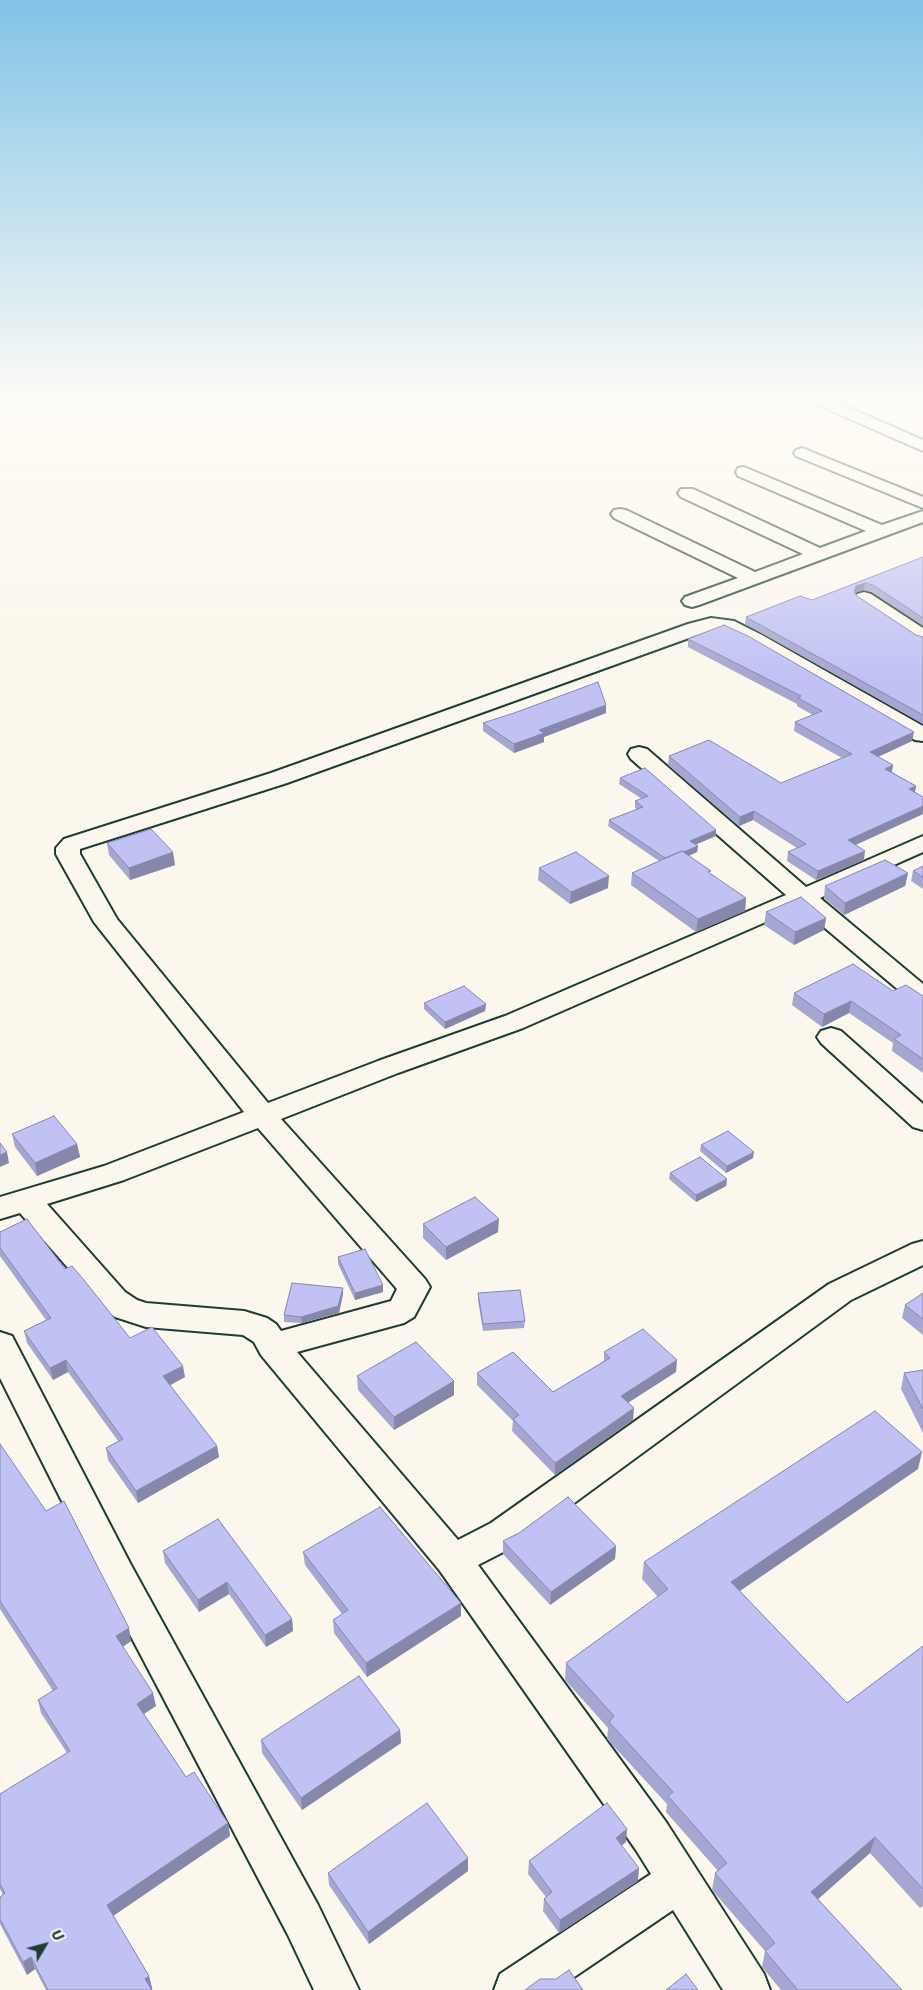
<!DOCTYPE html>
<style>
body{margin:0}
#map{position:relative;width:923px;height:1990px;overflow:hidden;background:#fbf7ec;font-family:Sriracha,sans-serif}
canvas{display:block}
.north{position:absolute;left:20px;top:1920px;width:50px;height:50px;-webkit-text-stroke:4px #fbf7ec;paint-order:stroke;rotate:53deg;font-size:14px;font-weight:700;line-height:20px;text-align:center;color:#1f3d34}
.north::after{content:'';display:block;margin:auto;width:18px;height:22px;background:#1f3d34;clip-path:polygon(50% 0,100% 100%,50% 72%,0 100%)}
</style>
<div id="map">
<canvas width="923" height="1990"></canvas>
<div class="north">U</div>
</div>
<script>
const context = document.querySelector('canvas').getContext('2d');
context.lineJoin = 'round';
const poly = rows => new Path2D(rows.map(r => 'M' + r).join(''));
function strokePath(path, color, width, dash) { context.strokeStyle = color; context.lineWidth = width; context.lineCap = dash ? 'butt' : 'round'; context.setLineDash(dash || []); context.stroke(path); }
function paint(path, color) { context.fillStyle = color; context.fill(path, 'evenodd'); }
const street = poly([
 [806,398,827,398,923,440,923,451,809,401,806,398],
 [802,448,923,497,923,508,796,456,794,453,796,450,802,448],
 [744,467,882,525,923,511,923,522,699,605,692,607,685,605,682,601,685,597,738,578,614,518,611,514,614,510,620,509,626,510,755,572,803,554,681,497,678,493,681,489,693,489,820,548,866,531,738,476,736,472,738,468,744,467],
 [864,592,871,594,923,628,923,643,916,641,857,602,855,598,857,594,864,592],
 [711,618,734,621,762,635,923,726,923,741,915,740,748,643,723,631,711,630,287,783,80,849,80,854,117,919,268,1103,378,1061,505,1016,786,895,631,759,628,754,631,749,639,747,647,749,806,887,923,836,923,852,820,898,923,984,923,1005,914,1003,800,907,523,1028,398,1073,281,1119,425,1279,430,1287,414,1317,404,1323,297,1352,458,1540,491,1523,829,1284,912,1244,923,1241,923,1265,851,1300,517,1545,478,1565,666,1822,764,1974,770,1990,723,1990,673,1910,555,1990,494,1990,500,1974,651,1874,636,1850,440,1571,261,1355,254,1342,243,1335,146,1327,115,1317,103,1308,20,1213,0,1219,0,1197,104,1166,244,1112,94,922,56,854,56,848,64,839,271,773,688,624,711,618],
 [258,1128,397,1289,391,1301,281,1331,276,1324,267,1318,244,1311,146,1303,137,1300,125,1292,47,1204,124,1180,258,1128],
 [831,1028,841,1031,923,1104,923,1130,913,1127,821,1043,817,1037,821,1031,831,1028],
 [0,1332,12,1336,131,1565,318,1905,359,1990,314,1990,288,1935,105,1587,0,1378,0,1332]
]);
const wall = poly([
 [923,557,923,626,872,592,863,590,855,593,857,596,916,635,923,637,923,724,745,624,746,617,812,600],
 [688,639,912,741,878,757,893,765,892,772,916,786,915,792,923,797,923,814,856,845,864,860,816,880,787,861,788,852,797,848,753,820,739,826,668,765,669,756,781,783,842,758,794,731,795,722,813,715,797,706,797,704,688,647],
 [606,713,544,737,544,742,514,753,483,731,483,723],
 [620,778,716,830,716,836,696,844,698,846,697,852,689,856,710,874,746,898,745,911,696,932,631,885,632,873,659,861,608,826,609,820,637,809,635,808,635,801,642,799,619,784],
 [107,843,175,865,130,880,109,855],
 [923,866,923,889,911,881,913,871],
 [539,868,608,888,570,904,538,880],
 [908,873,905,886,844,915,824,898,825,886],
 [766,912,826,918,824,930,794,945,764,925],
 [893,991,923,996,923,1073,892,1051,893,1043,849,1013,822,1027,792,1005,794,993],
 [424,1003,486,1004,485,1011,445,1029,424,1009],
 [12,1134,77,1144,80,1157,37,1176,15,1147],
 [701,1145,753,1158,726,1173,700,1151],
 [670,1173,727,1179,726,1186,696,1202,669,1179],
 [423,1224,498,1232,446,1260,423,1238],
 [0,1232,65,1269,130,1338,185,1377,170,1385,217,1446,219,1457,138,1503,108,1460,106,1448,118,1441,68,1372,53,1380,27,1343,24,1331,46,1320,0,1256],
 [338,1257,383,1292,355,1300,338,1264],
 [478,1293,525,1321,524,1328,483,1331,478,1300],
 [923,1293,923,1335,902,1318,905,1305],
 [343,1294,339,1313,302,1323,284,1322,284,1315],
 [604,1352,676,1372,628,1402,633,1420,555,1475,512,1431,513,1421,477,1385,477,1373,553,1392,604,1361],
 [923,1370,923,1433,901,1389,904,1373],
 [357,1376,454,1395,394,1430,358,1390],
 [0,1444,131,1641,123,1647,156,1706,144,1714,186,1777,228,1823,230,1836,113,1916,149,1976,152,1988,151,1989,152,1990,46,1990,35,1969,27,1975,0,1924,0,1897,3,1895,0,1889,0,1794,67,1753,41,1713,38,1700,53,1691,0,1609],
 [918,1469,740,1591,847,1703,923,1646,923,1906,920,1908,870,1853,818,1899,902,1990,781,1990,762,1967,765,1951,712,1890,715,1873,718,1871,666,1812,667,1804,607,1739,608,1728,565,1680,566,1663,658,1597,642,1579,644,1562],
 [218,1519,292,1619,293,1631,266,1647,229,1594,199,1612,165,1563,163,1551],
 [519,1533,616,1546,615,1559,550,1605,503,1554,503,1541],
 [303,1552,461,1616,367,1677,334,1633,333,1620,342,1614,305,1565],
 [400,1730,401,1743,302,1810,262,1753,261,1740],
 [626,1842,621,1846,638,1881,559,1933,543,1911,544,1899,546,1897,528,1874,529,1861],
 [468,1871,369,1944,329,1885,328,1873]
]);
const shadedWall = poly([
 [865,583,863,590,855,593,854,592,856,586],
 [606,705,606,713,544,737,544,742,514,753,514,744,539,730],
 [914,732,912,741,869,761,870,752],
 [893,765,891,774,885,769],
 [916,786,914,795,909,789],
 [923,806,923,814,846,849,848,840],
 [754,811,753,820,739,826,740,817],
 [716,830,716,836,690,847,690,841],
 [698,846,697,852,666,866,667,860],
 [865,851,864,860,816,880,818,871],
 [173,852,175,865,130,880,129,868],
 [908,873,905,886,844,915,845,903],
 [609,876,608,888,570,904,571,892],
 [746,898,745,911,696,932,698,919],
 [826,918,824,930,794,945,795,932],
 [851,1001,849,1013,822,1027,824,1014],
 [486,1004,485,1011,445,1029,445,1022],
 [77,1144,80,1157,37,1176,35,1163],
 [7,1152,9,1163,0,1167,0,1155],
 [754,1152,753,1158,726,1173,727,1166],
 [727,1179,726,1186,696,1202,696,1195],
 [499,1219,498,1232,446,1260,446,1247],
 [383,1285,383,1292,355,1300,355,1293],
 [343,1288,343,1294,339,1313,302,1323,301,1317],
 [66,1360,68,1372,53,1380,50,1368],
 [677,1360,676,1372,620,1408,621,1396],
 [183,1366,185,1377,165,1388,163,1376],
 [454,1381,454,1395,394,1430,394,1417],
 [634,1408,633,1420,555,1475,555,1463],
 [217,1446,219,1457,138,1503,136,1491],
 [922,1452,918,1469,728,1599,731,1582],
 [616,1546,615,1559,550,1605,551,1592],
 [227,1582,229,1594,199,1612,198,1600],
 [461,1603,461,1616,367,1677,366,1663],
 [292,1619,293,1631,266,1647,265,1635],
 [129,1628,131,1641,119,1649,116,1636],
 [153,1693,156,1706,139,1717,137,1704],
 [400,1730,401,1743,302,1810,301,1798],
 [228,1823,230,1836,110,1918,107,1905],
 [627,1829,626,1842,614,1851,616,1838],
 [875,1837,870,1853,808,1908,811,1892],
 [468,1858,468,1871,369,1944,368,1932],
 [639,1868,638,1881,559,1933,560,1920],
 [31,1957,35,1969,27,1975,23,1962],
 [149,1976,152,1988,150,1990,145,1979]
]);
const building = poly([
 [923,557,923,618,873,585,865,583,856,586,854,592,857,596,916,635,923,637,923,715,746,617,800,596,812,600,923,557],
 [724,625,748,636,914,732,870,752,893,765,885,769,916,786,909,789,923,797,923,806,848,840,865,851,818,871,788,852,806,844,754,811,740,817,669,756,709,740,781,783,852,754,795,722,822,711,798,698,801,696,688,639,724,625],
 [598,682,606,705,539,730,544,733,514,744,483,723,514,713,598,682],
 [645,768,716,830,690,841,698,846,683,852,682,851,665,858,609,820,643,807,635,801,648,796,620,778,645,768],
 [151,829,173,852,129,868,107,843,151,829],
 [682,851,711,871,708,872,746,898,698,919,632,873,682,851],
 [576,852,609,876,571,892,539,868,576,852],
 [885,860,908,873,845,903,825,886,885,860],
 [923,866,923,877,913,871,923,866],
 [801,897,826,918,795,932,766,912,801,897],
 [853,964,893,991,906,985,923,996,923,1059,894,1039,901,1035,851,1001,824,1014,794,993,853,964],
 [464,986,486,1004,445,1022,424,1003,464,986],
 [54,1116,77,1144,35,1163,12,1134,54,1116],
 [728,1131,754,1152,727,1166,701,1145,728,1131],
 [0,1143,7,1152,0,1155,0,1143],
 [700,1157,727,1179,696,1195,670,1173,700,1157],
 [475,1197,499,1219,446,1247,423,1224,475,1197],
 [27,1219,65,1269,72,1266,84,1280,130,1338,152,1327,183,1366,163,1376,217,1446,136,1491,106,1448,123,1439,66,1360,50,1368,24,1331,51,1318,0,1248,0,1232,27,1219],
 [365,1249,383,1285,355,1293,338,1257,365,1249],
 [292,1283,343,1288,338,1306,301,1317,284,1315,292,1283],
 [520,1290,525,1321,483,1324,478,1293,520,1290],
 [923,1293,923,1319,905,1305,923,1293],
 [643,1329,677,1360,621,1396,634,1408,555,1463,513,1419,519,1415,477,1373,513,1352,553,1392,610,1358,604,1352,643,1329],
 [416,1342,454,1381,394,1417,357,1376,416,1342],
 [923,1370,923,1409,904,1373,923,1370],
 [875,1411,922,1452,731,1582,847,1703,923,1646,923,1889,875,1837,811,1892,902,1990,798,1990,765,1951,775,1943,715,1873,727,1863,668,1796,673,1792,609,1722,614,1716,566,1663,668,1589,644,1562,875,1411],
 [0,1444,46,1511,64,1501,129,1628,116,1636,153,1693,137,1704,186,1777,194,1772,228,1823,107,1905,149,1976,145,1979,152,1990,48,1990,31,1957,23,1962,0,1919,0,1897,5,1893,0,1884,0,1794,70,1751,38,1700,57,1688,0,1601,0,1444],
 [568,1497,616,1546,551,1592,503,1541,519,1533,568,1497],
 [380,1507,461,1603,366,1663,333,1620,348,1610,303,1552,380,1507],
 [218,1519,292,1619,265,1635,227,1582,198,1600,163,1551,218,1519],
 [359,1676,400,1730,301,1798,261,1740,359,1676],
 [427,1803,468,1858,368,1932,328,1873,427,1803],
 [607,1803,627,1829,616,1838,639,1868,560,1920,544,1899,552,1892,529,1861,607,1803],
 [569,1970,583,1990,525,1990,540,1979,556,1979,569,1970],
 [686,1974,698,1990,666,1990,686,1974]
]);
strokePath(street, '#1f3d34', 4);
paint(street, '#fbf7ec');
paint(wall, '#a5a7d2');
paint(shadedWall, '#8688ab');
paint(building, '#c0c2f4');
strokePath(building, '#8688ab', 1);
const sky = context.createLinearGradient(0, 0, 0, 677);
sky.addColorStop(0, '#82c3e7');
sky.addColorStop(0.59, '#fdfbf6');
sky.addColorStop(1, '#fdfbf600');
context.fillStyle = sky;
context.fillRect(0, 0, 923, 677);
</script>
